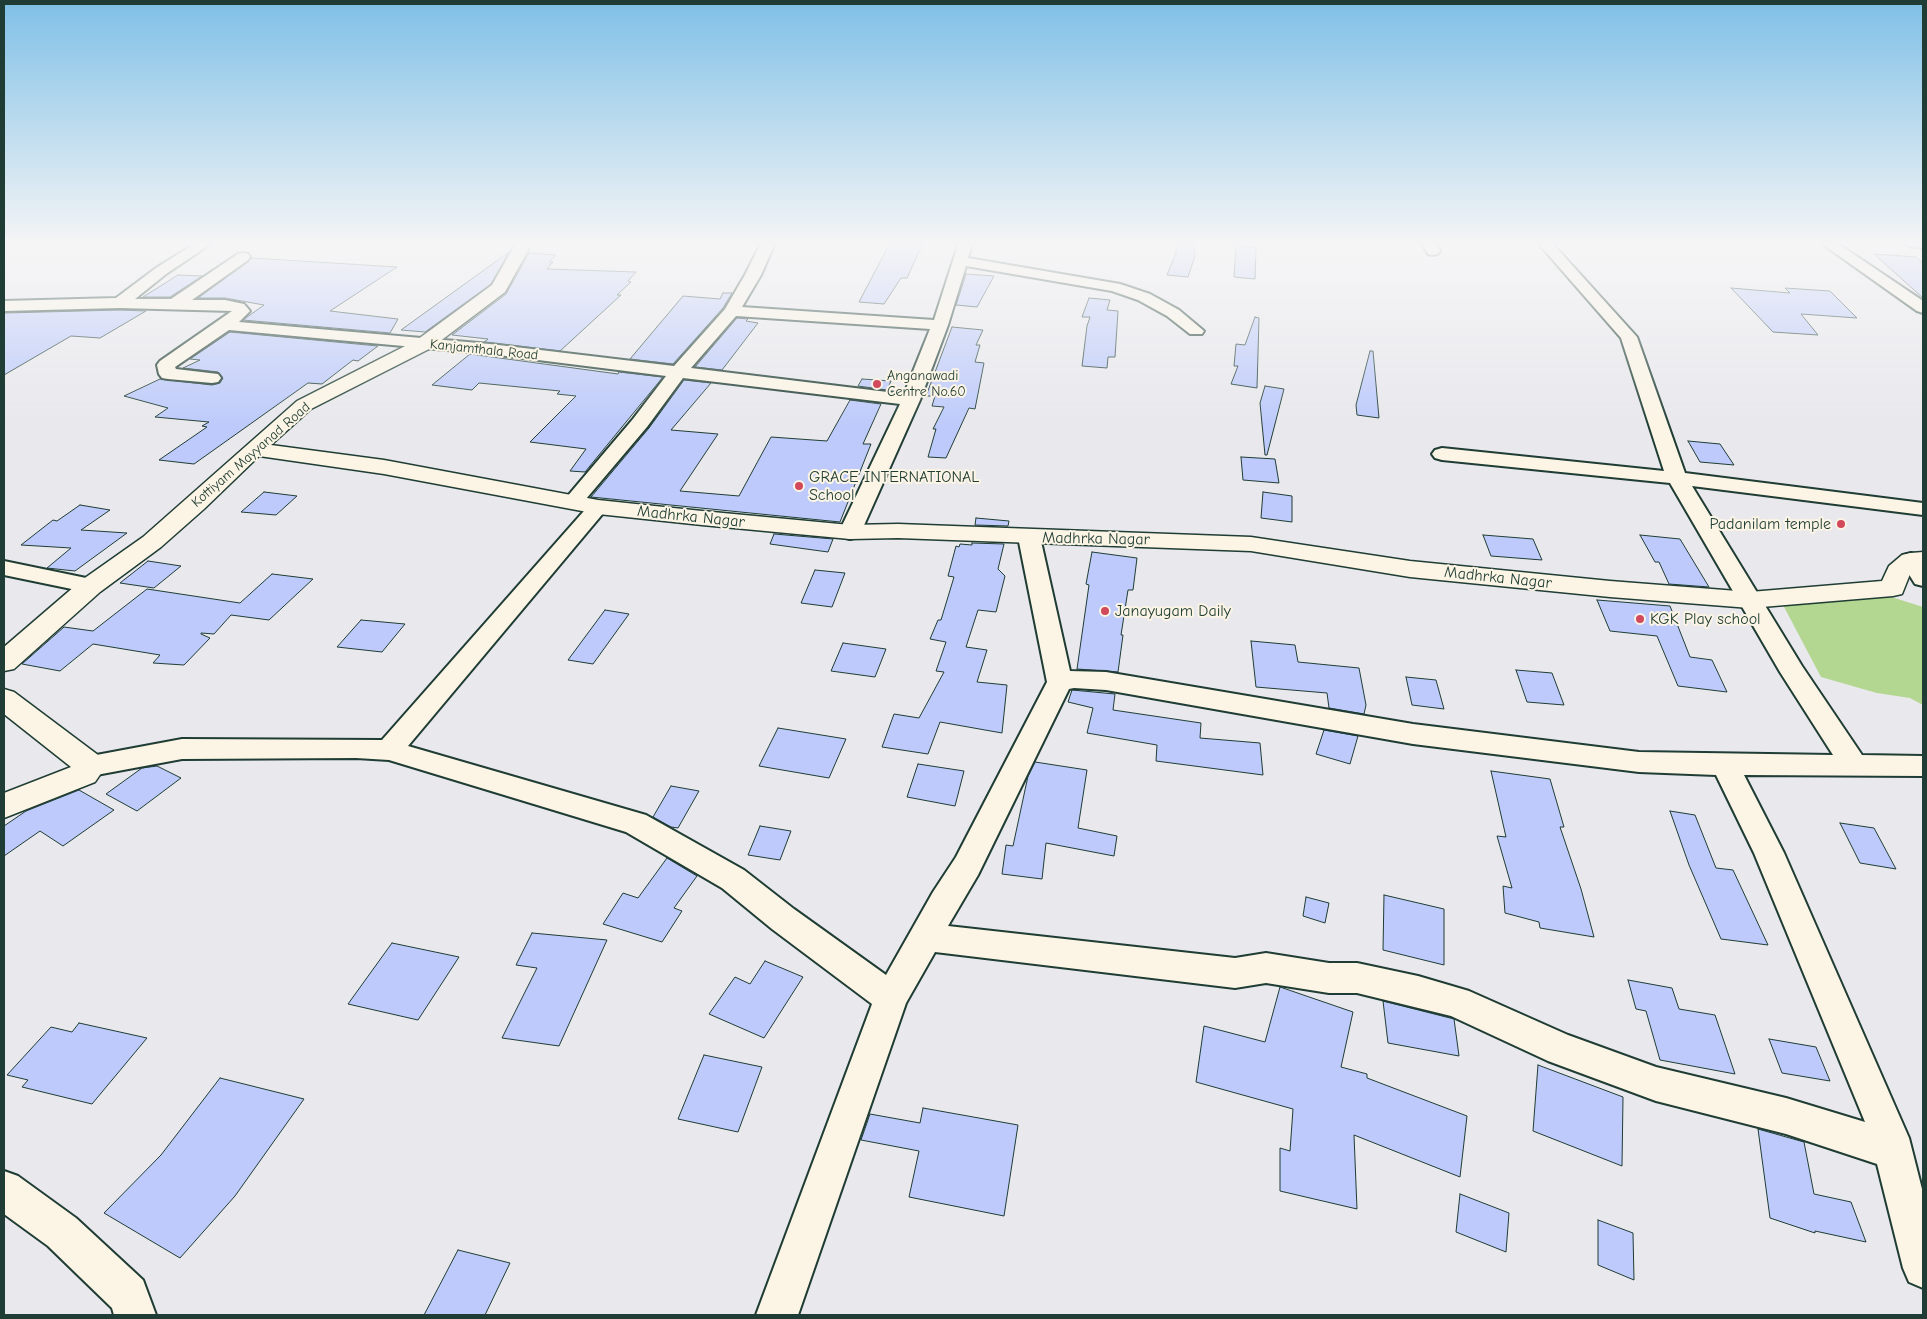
<!DOCTYPE html>
<style>
body{margin:0}
#map{position:relative;width:1927px;height:1319px;overflow:hidden;background:#e9e8ec;font-family:"Comic Neue",sans-serif}
canvas{display:block}
.frame{position:absolute;inset:0;border:5px solid #1f3d34;pointer-events:none}
</style>
<div id="map">
<canvas width="1927" height="1319"></canvas>
<div class="frame"></div>
</div>
<script>
const context = document.querySelector('canvas').getContext('2d');
context.lineJoin = 'round';
function paint(path, color) { context.fillStyle = color; context.fill(path, 'evenodd'); }
const poly = rows => new Path2D(rows.map(r => 'M' + r).join(''));
function strokePath(path, color, width, dash) { context.strokeStyle = color; context.lineWidth = width; context.lineCap = dash ? 'butt' : 'round'; context.setLineDash(dash || []); context.stroke(path); }
function label(font, color, halo, rows, align = 'center') {
  context.font = font + ' "Comic Neue",sans-serif'; context.lineWidth = 4; context.setLineDash([]); context.textBaseline = 'middle'; context.strokeStyle = halo; context.fillStyle = color; for (const [text, x, y, turn = 0] of rows) {
    context.save(); context.translate(x, y); context.rotate((+turn || 0) * Math.PI / 180); context.textAlign = isNaN(turn) ? turn : align; if (halo) context.strokeText(text, 0, 0); context.fillText(text, 0, 0); context.restore();
  }
}
const green = poly([
 [1885,595,1923,607,1923,705,1910,698,1877,693,1821,677,1782,603]
]);
const building = poly([
 [890,243,923,243,907,278,901,278,884,304,859,302,890,243],
 [1176,243,1194,243,1195,256,1188,277,1167,275,1176,253,1176,243],
 [1236,245,1256,248,1255,279,1234,277,1236,245],
 [509,252,491,284,425,332,401,330,509,252],
 [529,253,556,255,549,262,553,262,547,269,636,272,628,281,631,282,617,295,621,295,560,351,484,342,488,339,452,335,506,294,529,253],
 [1874,254,1916,257,1923,263,1923,298,1874,254],
 [252,258,397,267,330,311,398,319,390,333,243,320,264,305,225,298,198,298,252,258],
 [966,274,994,276,977,307,956,305,966,274],
 [178,275,202,276,170,297,143,297,178,275],
 [1731,288,1790,293,1785,288,1830,291,1857,318,1801,314,1818,335,1773,332,1731,288],
 [723,293,732,293,723,308,673,364,630,359,683,296,720,299,723,293],
 [1089,298,1110,300,1107,310,1118,311,1115,357,1108,357,1107,368,1082,366,1087,326,1090,317,1082,317,1089,298],
 [120,310,146,311,100,338,71,336,4,375,4,313,120,310],
 [1255,317,1259,318,1257,388,1231,384,1238,366,1234,366,1236,344,1245,345,1255,317],
 [737,318,748,319,746,321,758,323,722,370,695,367,737,318],
 [952,327,983,330,976,345,980,345,975,362,984,363,975,409,969,408,946,458,928,457,936,429,933,429,944,407,932,406,935,396,926,396,952,327],
 [230,332,378,346,358,361,353,360,322,384,308,383,194,464,159,460,207,427,202,426,209,422,155,417,168,408,124,396,160,379,212,385,220,383,223,378,218,372,183,368,200,360,190,359,230,332],
 [1370,351,1373,351,1379,418,1357,415,1356,405,1370,351],
 [470,354,618,374,619,372,663,377,585,472,570,471,586,449,530,442,576,396,557,394,560,391,479,383,472,390,432,385,470,354],
 [862,379,891,381,887,390,858,386,862,379],
 [684,380,711,383,671,430,718,434,680,491,739,496,771,437,827,441,850,400,881,404,863,444,871,444,840,522,591,497,649,428,684,380],
 [1265,386,1284,389,1267,455,1265,455,1260,403,1265,386],
 [1688,441,1720,444,1734,465,1700,462,1688,441],
 [1241,457,1275,459,1279,483,1243,480,1241,457],
 [264,492,297,496,276,515,241,512,264,492],
 [1263,492,1292,496,1292,522,1261,518,1263,492],
 [80,505,110,510,81,530,127,533,75,571,47,568,71,548,21,545,53,520,57,521,80,505],
 [976,518,1009,521,1008,526,975,525,976,518],
 [774,534,833,539,828,552,770,544,774,534],
 [1483,535,1533,539,1542,560,1491,556,1483,535],
 [1640,535,1680,539,1709,587,1669,584,1659,562,1655,562,1640,535],
 [972,543,1004,544,998,569,1005,576,996,612,978,610,966,647,987,650,977,682,1007,685,1002,733,940,722,928,754,882,747,894,714,919,718,944,672,936,671,946,642,930,639,938,620,941,620,954,577,948,576,956,546,959,547,960,544,972,545,972,543],
 [1092,552,1137,558,1133,590,1128,590,1121,635,1123,635,1118,672,1077,669,1089,585,1086,584,1092,552],
 [148,561,181,566,154,588,120,583,148,561],
 [815,570,845,573,832,607,801,603,815,570],
 [272,574,313,579,269,620,231,615,214,634,201,633,201,634,210,638,184,665,153,663,160,655,93,644,60,671,22,664,64,627,93,631,147,589,240,603,272,574],
 [1597,600,1670,606,1690,657,1712,660,1727,692,1678,686,1657,636,1610,631,1597,600],
 [605,610,629,614,593,664,568,660,605,610],
 [361,620,405,624,382,652,337,647,361,620],
 [1251,641,1295,645,1298,662,1359,668,1366,705,1364,714,1329,708,1327,693,1256,687,1251,641],
 [843,643,886,649,875,677,831,671,843,643],
 [1516,670,1552,673,1564,705,1527,702,1516,670],
 [1406,677,1436,680,1444,709,1412,705,1406,677],
 [1072,690,1115,694,1113,710,1201,723,1200,738,1260,743,1263,775,1156,761,1157,745,1087,733,1093,708,1068,702,1072,690],
 [778,728,846,739,829,778,759,766,778,728],
 [1324,730,1358,736,1350,764,1316,754,1324,730],
 [1035,762,1087,770,1078,828,1117,836,1114,856,1046,843,1042,879,1002,874,1006,845,1013,846,1028,776,1035,762],
 [918,764,964,771,955,806,907,797,918,764],
 [157,766,181,778,137,811,106,794,142,768,157,766],
 [1491,771,1550,779,1564,827,1560,827,1581,889,1594,937,1540,928,1539,922,1505,913,1503,886,1512,888,1497,836,1506,837,1491,771],
 [671,786,699,791,678,828,671,827,653,817,671,786],
 [79,790,114,810,63,846,40,831,4,856,4,826,26,811,79,790],
 [1670,811,1695,815,1716,868,1733,870,1768,945,1721,939,1689,865,1670,811],
 [1840,823,1874,828,1896,869,1860,863,1840,823],
 [760,826,791,831,780,860,748,855,760,826],
 [667,858,697,876,674,908,682,911,662,942,603,924,623,893,638,898,667,858],
 [1384,895,1444,909,1444,965,1383,950,1384,895],
 [1306,897,1329,903,1325,923,1303,916,1306,897],
 [532,933,607,940,559,1046,502,1038,537,968,516,965,532,933],
 [392,943,459,957,418,1020,348,1004,392,943],
 [765,961,803,977,764,1038,709,1014,735,977,750,984,765,961],
 [1628,980,1672,988,1679,1009,1715,1015,1735,1074,1660,1060,1646,1011,1636,1009,1628,980],
 [1280,987,1353,1012,1341,1067,1367,1074,1367,1078,1467,1116,1460,1177,1354,1135,1357,1209,1280,1191,1280,1148,1290,1151,1293,1109,1196,1082,1204,1026,1265,1042,1280,987],
 [1383,1001,1454,1019,1459,1056,1388,1043,1383,1001],
 [79,1023,147,1038,92,1104,22,1087,28,1080,7,1075,51,1027,72,1032,79,1023],
 [1769,1039,1816,1047,1830,1081,1782,1073,1769,1039],
 [704,1055,762,1067,738,1132,678,1119,704,1055],
 [1538,1065,1623,1097,1622,1166,1533,1131,1538,1065],
 [220,1078,304,1099,235,1196,180,1258,104,1213,161,1155,220,1078],
 [923,1108,1018,1125,1004,1216,909,1197,919,1151,861,1140,870,1114,920,1123,923,1108],
 [1758,1129,1804,1142,1814,1194,1851,1202,1866,1242,1815,1231,1815,1233,1770,1218,1758,1129],
 [1460,1194,1509,1213,1506,1252,1456,1232,1460,1194],
 [1598,1220,1633,1233,1634,1280,1598,1265,1598,1220],
 [458,1250,510,1263,485,1315,424,1315,458,1250]
]);
const street = poly([
 [196,243,212,243,166,274,135,299,171,299,238,254,243,253,248,254,250,257,248,260,192,300,225,300,244,304,250,311,239,322,490,344,674,366,725,309,745,275,761,243,775,243,761,275,742,307,934,320,958,245,959,243,976,243,971,247,968,258,1120,284,1150,294,1179,310,1204,331,1202,334,1190,334,1167,316,1138,300,1112,291,966,266,948,325,920,400,861,532,858,537,850,539,842,537,839,532,900,404,683,378,647,427,580,506,573,508,566,506,563,502,566,498,633,419,666,376,490,354,229,330,175,367,176,369,218,374,221,378,218,382,212,383,168,379,162,378,159,374,157,365,160,361,232,311,120,308,4,311,4,301,116,298,156,268,196,243],
 [736,316,930,329,904,394,691,368,736,316],
 [1422,243,1436,243,1440,251,1438,254,1433,255,1428,254,1422,243],
 [1538,243,1552,243,1637,337,1685,473,1923,503,1923,515,1692,486,1802,666,1862,755,1923,756,1923,776,1744,775,1784,853,1909,1138,1923,1193,1923,1288,1909,1282,1903,1268,1877,1164,1786,1134,1656,1101,1548,1061,1451,1016,1357,993,1329,993,1266,983,1235,988,935,952,906,1003,798,1315,756,1315,872,1004,772,929,722,888,626,832,389,760,356,758,182,759,91,776,81,773,77,766,81,759,91,756,182,739,382,740,591,503,598,501,605,503,609,507,605,511,408,746,646,815,744,870,794,909,886,975,933,892,956,857,1047,682,1018,537,1021,532,1029,530,1037,532,1040,537,1070,671,1106,672,1413,724,1639,752,1833,755,1780,672,1670,483,1442,460,1435,458,1432,454,1435,450,1442,448,1664,471,1621,338,1538,243],
 [1074,688,1106,690,1413,744,1639,772,1716,775,1754,853,1865,1122,1786,1098,1656,1067,1568,1035,1469,991,1418,976,1357,963,1329,963,1266,953,1235,958,948,926,978,875,1069,689,1074,688],
 [1821,243,1837,243,1923,301,1923,313,1917,311,1821,243],
 [1906,243,1923,243,1923,248,1908,246,1906,243],
 [1911,553,1919,555,1923,562,1923,586,1915,584,1900,560,1903,555,1911,553],
 [4,561,91,579,99,581,103,586,99,591,91,593,4,575,4,561],
 [4,1171,18,1176,76,1218,143,1280,156,1315,114,1315,112,1308,48,1246,4,1214,4,1171]
]);
const secondary = poly([
 [516,243,532,243,505,292,431,348,311,409,271,445,384,460,598,500,702,511,850,525,898,524,1251,537,1410,561,1610,581,1750,592,1882,581,1889,566,1902,555,1911,553,1923,552,1923,566,1918,567,1910,574,1902,594,1893,596,1750,608,1610,597,1410,577,1251,551,898,538,850,539,702,525,598,514,384,474,259,456,204,509,161,547,100,592,14,669,4,671,4,647,82,580,143,537,297,401,417,340,492,285,516,243],
 [4,689,14,692,102,758,106,766,95,782,4,818,4,793,71,767,4,714,4,689]
]);
const markers = [
 [877,384,5,"#d1495b"],
 [799,486,5,"#d1495b"],
 [1841,524,5,"#d1495b"],
 [1105,611,5,"#d1495b"],
 [1640,619,5,"#d1495b"]
];
const farStreetnames = [
 ["Kanjamthala Road",484,350,6],
 ["Kottiyam Mayyanad Road",251,455,-41]
];
const farPoinames = [
 ["Anganawadi",887,376],
 ["Centre No.60",887,392]
];
const poiNames = [
 ["GRACE INTERNATIONAL",809,477],
 ["School",809,495],
 ["Padanilam temple",1831,524,"right"],
 ["Janayugam Daily",1115,611],
 ["KGK Play school",1650,619]
];
const streetNames = [
 ["Madhrka Nagar",691,517,6],
 ["Madhrka Nagar",1096,539,1],
 ["Madhrka Nagar",1498,578,6]
];
paint(green, '#b3d690');
paint(building, '#bdcafb');
strokePath(building, '#1f3d34', 1);
strokePath(street, '#1f3d34', 4);
strokePath(secondary, '#1f3d34', 3);
paint(street, '#fcf5e5');
paint(secondary, '#fcf5e5');
const sky = context.createLinearGradient(0, 0, 0, 427);
sky.addColorStop(0, '#7fc0e6');
sky.addColorStop(0.57, '#f5f5f6');
sky.addColorStop(1, '#f5f5f600');
context.fillStyle = sky;
context.fillRect(0, 0, 1927, 427);
for (const [x, y, r, color] of markers) { const dot = new Path2D(); dot.arc(x, y, r, 0, 2 * Math.PI); context.fillStyle = color; context.fill(dot); strokePath(dot, '#fcf5e5', 2); }
label('14px', '#1f3d34', '#fcf5e5', farStreetnames);
label('14px', '#1f3d34', '#fcf5e5', farPoinames, 'left');
label('16px', '#1f3d34', '#fcf5e5', poiNames, 'left');
label('16px', '#1f3d34', '#fcf5e5', streetNames);
</script>
